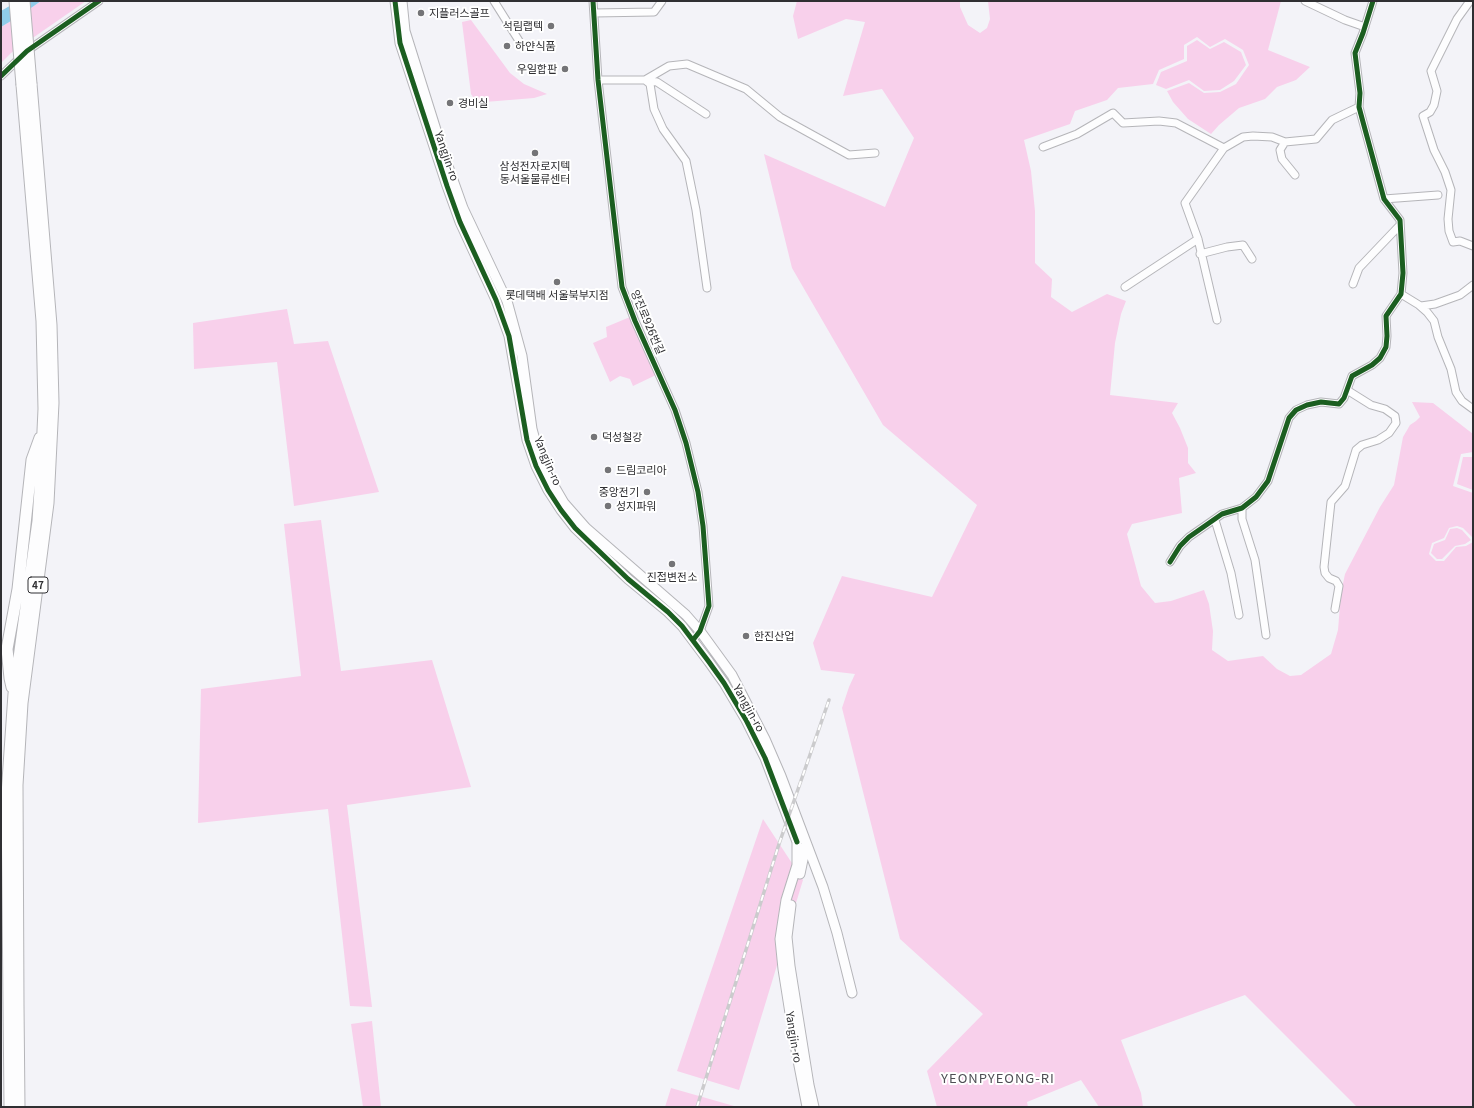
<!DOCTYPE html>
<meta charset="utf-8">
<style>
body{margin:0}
#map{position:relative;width:1474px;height:1108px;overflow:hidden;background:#f3f3f8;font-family:Georgia,serif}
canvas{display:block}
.frame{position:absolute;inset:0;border:2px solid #2f2f32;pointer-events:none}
</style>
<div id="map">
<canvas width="1474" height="1108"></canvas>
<div class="frame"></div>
</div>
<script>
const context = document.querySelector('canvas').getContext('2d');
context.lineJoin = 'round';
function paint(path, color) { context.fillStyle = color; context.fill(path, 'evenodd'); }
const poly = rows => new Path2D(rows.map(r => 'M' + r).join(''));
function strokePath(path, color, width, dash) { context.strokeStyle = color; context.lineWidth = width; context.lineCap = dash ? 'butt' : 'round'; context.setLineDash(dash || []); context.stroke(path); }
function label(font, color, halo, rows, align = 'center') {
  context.font = font + ' Georgia,"Noto Sans KR",serif'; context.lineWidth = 4; context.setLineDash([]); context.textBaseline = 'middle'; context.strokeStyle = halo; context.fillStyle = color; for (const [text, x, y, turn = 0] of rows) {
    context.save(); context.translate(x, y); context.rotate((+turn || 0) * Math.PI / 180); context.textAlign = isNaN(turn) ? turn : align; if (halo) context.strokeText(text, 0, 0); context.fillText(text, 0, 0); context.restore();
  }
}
const green = poly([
 [41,1,86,1,11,53,1,63,1,27,21,15],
 [797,1,960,1,960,7,968,25,980,33,987,28,990,19,988,1,1281,1,1268,50,1310,67,1296,80,1277,87,1265,99,1239,108,1219,125,1211,134,1188,119,1173,102,1167,91,1189,83,1204,93,1220,92,1236,84,1249,65,1243,50,1225,39,1210,47,1197,37,1184,45,1184,59,1159,70,1153,84,1118,88,1107,100,1075,111,1070,124,1024,140,1031,171,1035,211,1035,263,1052,279,1051,297,1072,312,1107,294,1126,301,1121,314,1115,343,1110,395,1178,403,1172,413,1180,428,1188,448,1188,463,1196,473,1179,478,1182,513,1132,524,1127,534,1141,586,1155,603,1171,601,1204,590,1209,604,1213,631,1212,650,1228,661,1263,656,1277,669,1290,676,1301,675,1331,654,1338,630,1341,593,1345,574,1380,507,1394,485,1403,437,1410,425,1416,421,1420,417,1412,402,1433,403,1473,434,1473,452,1461,454,1453,486,1473,493,1473,538,1463,528,1457,526,1449,528,1444,538,1432,543,1429,554,1436,561,1444,561,1456,547,1466,546,1473,542,1473,1107,1357,1107,1245,995,1121,1040,1141,1093,1143,1107,1099,1107,1081,1080,1027,1102,1028,1107,937,1107,927,1071,983,1014,900,939,842,708,849,687,855,674,821,670,813,643,842,576,932,597,977,505,883,425,792,268,764,154,885,207,914,138,882,89,843,96,865,22,846,19,798,39,793,16],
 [471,20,510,73,524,84,547,94,534,98,485,102,475,100,471,94,462,22],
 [1197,40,1210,49,1224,42,1241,52,1246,65,1234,81,1220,90,1204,91,1189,80,1166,89,1156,85,1161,72,1187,61,1187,46],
 [287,309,294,344,328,341,379,492,294,506,277,362,194,369,193,323],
 [630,317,656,375,633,386,630,379,620,376,610,382,593,343,607,337,606,327],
 [1463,457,1473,457,1473,490,1457,484],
 [321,520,341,671,432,660,471,787,347,805,372,1007,350,1006,328,809,198,823,201,689,301,676,284,524],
 [1457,528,1462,530,1471,540,1465,544,1455,546,1442,559,1437,559,1431,553,1434,544,1445,540,1450,529],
 [763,819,803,880,739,1090,677,1071],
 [372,1021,381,1107,363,1107,351,1024],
 [671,1088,734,1106,733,1107,665,1107]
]);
const water = poly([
 [18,1,41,1,21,15,1,27,1,11]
]);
const minor = poly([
 [494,1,521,44],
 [593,1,598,80,622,287,635,321,675,410,686,443,698,492,703,526,709,606,700,631,693,640],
 [1305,1,1345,20,1365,27],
 [1470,1,1457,19,1431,71,1437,91,1434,105,1430,112,1423,116,1434,150,1445,172,1451,190,1448,219,1449,231,1453,242,1460,241,1473,246],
 [594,13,654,12,662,1],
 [1,76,27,51,99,1],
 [598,80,645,80,650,84,654,109,663,129,686,161,696,210,707,288],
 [645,80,669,66,687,64,746,89,780,117,849,155,875,153],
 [645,80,657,82,706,114],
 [1285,142,1280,150,1282,159,1295,175],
 [1043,147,1077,134,1113,113,1123,123,1159,121,1176,123,1224,148,1243,137,1253,136,1272,137,1285,142,1316,139,1332,120,1359,107],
 [1384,199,1438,195],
 [1200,254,1227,247,1243,245,1252,259],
 [1353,284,1359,268,1400,225],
 [1125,287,1198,239],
 [1401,294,1419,305,1427,312,1434,321,1438,337,1451,369,1456,392,1462,401,1473,409],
 [1421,306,1435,304,1460,295,1473,285],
 [1217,320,1198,239,1185,203,1224,148],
 [1242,508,1242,519,1255,560,1266,635],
 [1215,520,1231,573,1239,615],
 [1170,562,1180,546,1189,537,1222,514,1242,508,1256,497,1268,481,1289,418,1296,410,1307,405,1321,402,1339,404,1344,398,1352,376,1372,365,1380,358,1386,347,1387,336,1386,316,1401,294,1403,273,1400,220,1384,199,1363,122,1359,107,1360,93,1355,53,1363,33,1373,1],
 [1335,609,1339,586,1336,581,1329,578,1325,573,1324,567,1331,502,1345,486,1356,450,1362,445,1378,440,1389,433,1396,423,1395,416,1385,409,1371,405,1347,390]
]);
const major = poly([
 [395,1,400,43,447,186,460,222,496,300,509,336,527,440,536,466,548,490,561,510,575,528,628,579,668,612,682,626,709,662,724,683,746,720,765,758,797,842,797,865,786,900,780,939,783,969,795,1045,807,1107],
 [402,1,405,31,442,149,463,208,507,301,522,356,532,429,539,455,550,479,564,503,586,528,686,615,700,631,732,675,765,739,781,776,823,887,837,933,852,993],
 [800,874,806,845],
 [791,905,787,937,790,966,809,1085,814,1107]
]);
const highway = poly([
 [12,687,10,678,7,649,18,589,32,460,40,438],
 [10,1107,7,795,14,694,38,521,41,474,44,409,42,321,22,85],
 [19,1107,18,1005,17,785,22,703,48,503,53,403,51,325,31,84]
]);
const rail = poly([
 [697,1107,779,844,829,700]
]);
const highwayBridge = poly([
 [15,1,22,85],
 [24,1,31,84]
]);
const cycleway = poly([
 [395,1,400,43,447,186,460,222,496,300,509,336,527,440,536,466,548,490,561,510,575,528,628,579,668,612,682,626,709,662,724,683,746,720,765,758,797,842],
 [593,1,598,80,622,287,635,321,675,410,686,443,698,492,703,526,709,606,700,631,693,640],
 [1,76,27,51,99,1],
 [1170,562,1180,546,1189,537,1222,514,1242,508,1256,497,1268,481,1289,418,1296,410,1307,405,1321,402,1339,404,1344,398,1352,376,1372,365,1380,358,1386,347,1387,336,1386,316,1401,294,1403,273,1400,220,1384,199,1363,122,1359,107,1360,93,1355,53,1363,33,1373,1]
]);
const markers = [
 [421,13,4,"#747477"],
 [551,26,4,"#747477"],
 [507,46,4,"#747477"],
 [565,69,4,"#747477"],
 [450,103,4,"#747477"],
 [535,153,4,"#747477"],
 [557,282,4,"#747477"],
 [594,437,4,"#747477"],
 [608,470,4,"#747477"],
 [647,492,4,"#747477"],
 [608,506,4,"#747477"],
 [672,564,4,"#747477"],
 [746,636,4,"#747477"]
];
const shields = [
 [38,585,20]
];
const shieldNames = [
 ["47",38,585]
];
const poiNames = [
 ["지플러스골프",429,13],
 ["석림랩텍",543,26,"right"],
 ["하얀식품",515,46],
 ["우일합판",557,69,"right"],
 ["경비실",458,103],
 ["삼성전자로지텍",535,166,"center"],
 ["동서울물류센터",535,179,"center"],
 ["롯데택배 서울북부지점",557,295,"center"],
 ["덕성철강",602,437],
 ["드림코리아",616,470],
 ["중앙전기",639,492,"right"],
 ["성지파워",616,506],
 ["진접변전소",672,577,"center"],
 ["한진산업",754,636]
];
const streetNames = [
 ["Yangjin-ro",447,156,71],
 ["양진로926번길",648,322,67],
 ["Yangjin-ro",548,461,67],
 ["Yangjin-ro",749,708,61],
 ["Yangjin-ro",794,1037,81]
];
const quarterNames = [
 ["YEONPYEONG-RI",998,1078]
];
paint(green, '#f8d0eb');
paint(water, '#90cce9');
strokePath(minor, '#b5b5b9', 9);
strokePath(major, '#b5b5b9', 11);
strokePath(highway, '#b5b5b9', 13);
strokePath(minor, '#fdfdfe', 7);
strokePath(major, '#fdfdfe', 9);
strokePath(highway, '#fdfdfe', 11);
strokePath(rail, '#cbcbcd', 3.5);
strokePath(rail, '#fff', 2, [6]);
strokePath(highwayBridge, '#b5b5b9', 13, []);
strokePath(highwayBridge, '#fdfdfe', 11);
strokePath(cycleway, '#1b5e20', 5);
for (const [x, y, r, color] of markers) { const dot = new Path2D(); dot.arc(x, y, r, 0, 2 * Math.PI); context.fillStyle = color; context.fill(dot); strokePath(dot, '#fff', 1.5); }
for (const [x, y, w] of shields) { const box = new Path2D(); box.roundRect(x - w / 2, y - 8, w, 16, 3); context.fillStyle = '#fff'; context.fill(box); strokePath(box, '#2f2f32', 1); }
label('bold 10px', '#2f2f32', null, shieldNames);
label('11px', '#2f2f32', '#fff', poiNames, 'left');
label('11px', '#2f2f32', '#fff', streetNames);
context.letterSpacing = '1px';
label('13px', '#4f4f55', '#fff', quarterNames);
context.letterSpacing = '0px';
</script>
